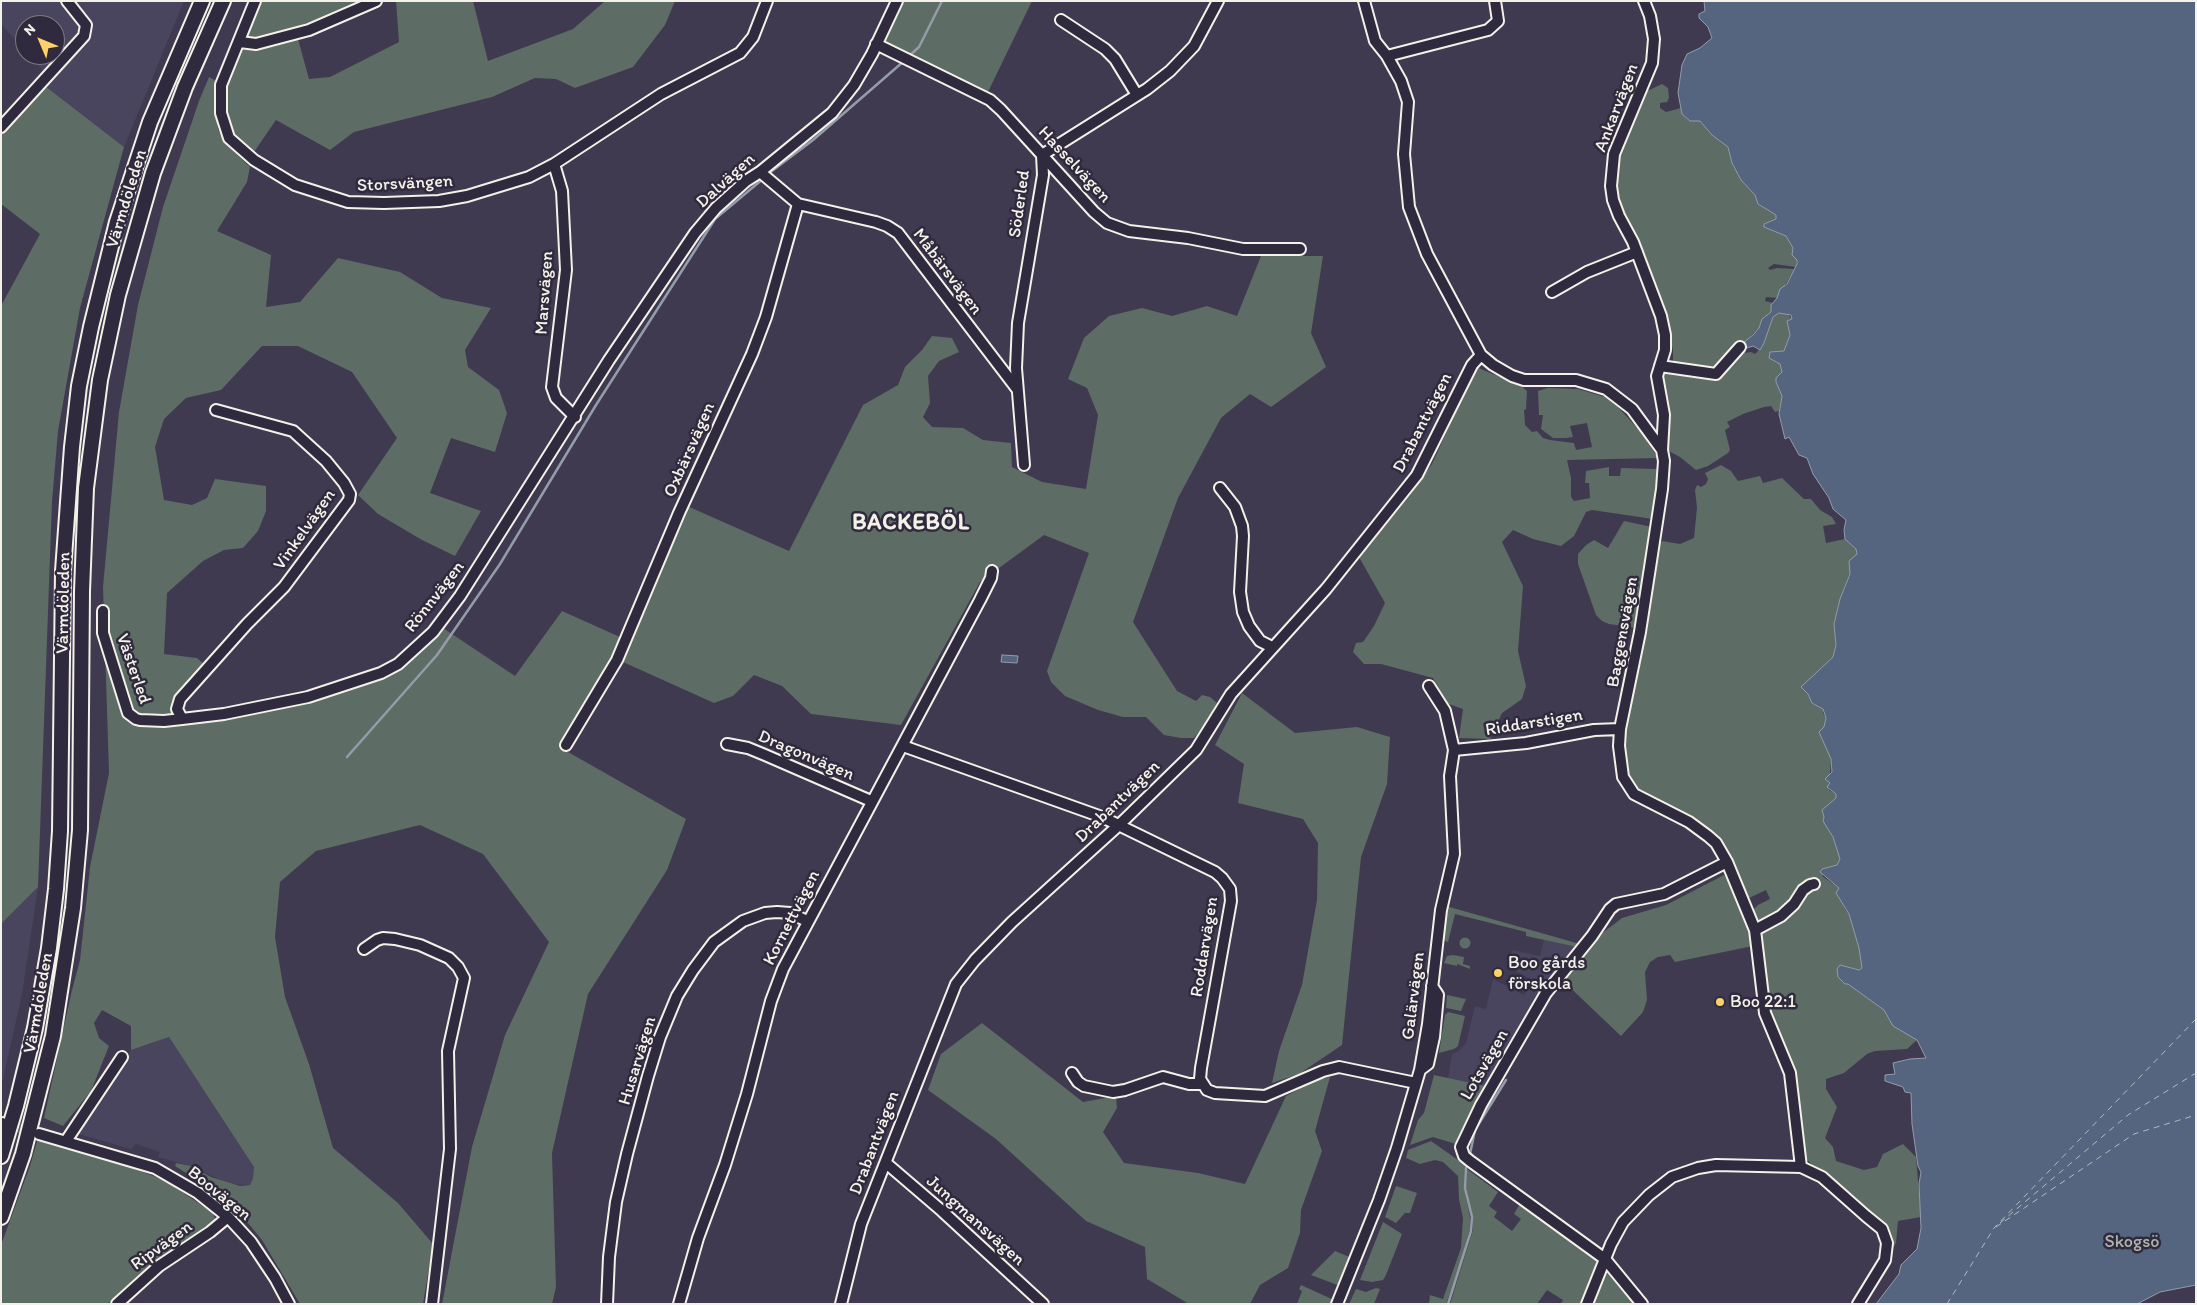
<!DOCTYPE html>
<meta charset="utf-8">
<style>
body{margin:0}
#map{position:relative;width:2197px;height:1305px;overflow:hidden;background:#3f3a50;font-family:Itim,sans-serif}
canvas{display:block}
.frame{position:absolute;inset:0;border:2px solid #f4f1e8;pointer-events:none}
.north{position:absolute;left:15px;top:15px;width:50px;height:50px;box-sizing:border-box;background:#2f2a3d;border:1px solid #7e7a81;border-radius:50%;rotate:315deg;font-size:14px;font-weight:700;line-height:20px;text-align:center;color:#f4f1e8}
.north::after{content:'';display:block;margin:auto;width:18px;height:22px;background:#ffd166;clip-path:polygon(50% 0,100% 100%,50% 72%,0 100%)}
</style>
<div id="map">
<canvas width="2197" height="1305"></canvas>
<div class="frame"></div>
<div class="north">N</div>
</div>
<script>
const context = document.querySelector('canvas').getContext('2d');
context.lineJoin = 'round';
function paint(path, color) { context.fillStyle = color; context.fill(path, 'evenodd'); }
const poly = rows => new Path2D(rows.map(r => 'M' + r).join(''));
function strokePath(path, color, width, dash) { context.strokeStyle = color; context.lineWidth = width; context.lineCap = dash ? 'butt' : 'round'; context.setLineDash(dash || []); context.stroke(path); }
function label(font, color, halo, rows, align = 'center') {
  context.font = font + ' Itim,sans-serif'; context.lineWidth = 5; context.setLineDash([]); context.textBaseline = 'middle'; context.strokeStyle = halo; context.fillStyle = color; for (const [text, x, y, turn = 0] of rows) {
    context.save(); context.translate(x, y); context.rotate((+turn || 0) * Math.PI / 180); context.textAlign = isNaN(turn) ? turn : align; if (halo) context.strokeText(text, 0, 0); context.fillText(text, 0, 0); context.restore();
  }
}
const built = poly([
 [1,1,184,1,124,147,45,86,43,82,45,73,29,55,55,55,55,25,25,25,25,51,1,24],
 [38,887,22,994,1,1088,1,924],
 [1540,937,1577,947,1545,984,1486,1086,1448,1078,1452,1054,1459,1051,1466,1043,1475,1006,1486,1009,1493,979,1524,995,1532,980,1508,967,1512,950,1540,956,1544,940],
 [169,1037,251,1160,254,1167,253,1178,250,1185,229,1184,191,1166,158,1157,160,1152,136,1144,131,1149,75,1133,131,1050]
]);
const green = poly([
 [261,1,363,1,303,28,254,40,246,34],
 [396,1,473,1,488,61,573,29,605,1,675,1,665,25,633,67,575,88,556,79,535,78,492,97,354,132,330,150,276,120,254,152,236,140,229,129,223,108,225,86,244,47,262,47,298,39,309,79,330,77,399,42],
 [900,1,1032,1,987,94,880,41],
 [209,77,216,81,215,99,218,129,224,142,250,167,247,182,217,231,271,255,266,307,300,302,338,258,400,272,442,298,491,308,465,350,468,367,499,390,507,413,495,452,451,438,430,493,481,511,455,556,422,540,378,514,358,495,397,438,352,372,298,346,262,346,221,390,186,398,164,419,155,447,164,500,192,505,207,498,215,479,266,486,266,511,258,531,243,548,224,550,203,561,167,593,164,654,197,658,205,665,178,692,186,724,294,704,374,681,407,664,443,628,515,676,562,611,620,637,611,663,561,748,686,819,667,870,588,994,552,1153,556,1287,552,1304,442,1304,472,1147,505,1035,549,942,483,854,420,825,316,851,280,882,275,937,285,997,309,1064,333,1148,398,1203,433,1244,423,1304,300,1304,262,1240,248,1223,214,1191,175,1166,176,1163,191,1166,211,1177,240,1186,250,1185,253,1178,254,1167,169,1037,131,1050,131,1026,102,1010,94,1023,99,1038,109,1046,91,1091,63,1126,44,1118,72,990,80,960,90,867,109,773,103,587,119,412,138,305,163,207,199,101],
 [1662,84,1668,88,1669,98,1667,102,1660,103,1660,108,1666,112,1681,108,1682,114,1690,121,1700,121,1712,135,1728,147,1732,163,1741,180,1755,195,1758,204,1776,215,1776,219,1764,224,1764,227,1786,236,1793,248,1794,256,1797,260,1796,267,1774,264,1768,268,1770,270,1777,268,1795,269,1777,298,1766,297,1765,301,1773,303,1771,312,1762,319,1759,328,1715,372,1673,364,1673,350,1663,314,1616,198,1614,180,1618,148,1645,92],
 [45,86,124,147,80,308,58,431,52,502,38,887,1,924,1,306,40,234,1,204,1,132],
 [1261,256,1323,256,1311,333,1326,367,1271,407,1250,394,1221,418,1178,498,1133,622,1177,691,1196,701,1202,695,1210,697,1217,703,1209,720,1194,738,1181,738,1164,735,1146,717,1123,717,1098,710,1065,696,1051,682,1047,671,1089,553,1044,535,980,582,901,725,811,714,782,686,754,675,733,696,714,703,623,662,687,506,789,551,863,405,898,385,905,367,922,350,932,336,952,338,959,352,939,361,928,376,930,403,923,417,932,427,963,428,983,440,1011,443,1012,467,1042,482,1086,489,1098,415,1087,388,1068,379,1084,338,1109,316,1142,308,1172,316,1207,306,1237,316],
 [1779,313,1787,313,1792,319,1787,321,1790,335,1784,351,1770,352,1780,364,1782,372,1776,382,1782,396,1779,411,1775,412,1771,406,1764,407,1743,414,1727,422,1730,427,1725,430,1730,450,1728,453,1708,466,1696,470,1680,457,1667,450,1665,411,1660,379,1663,371,1716,376,1740,349,1744,353,1751,352,1755,354,1758,351,1764,343,1773,317],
 [1476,367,1520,385,1527,391,1526,409,1524,410,1525,425,1532,432,1537,431,1543,438,1550,440,1574,443,1576,450,1592,447,1587,423,1570,426,1573,437,1566,438,1553,438,1541,429,1543,415,1539,415,1538,391,1548,388,1578,389,1605,397,1617,406,1640,431,1658,458,1567,460,1571,478,1571,497,1574,501,1590,498,1589,483,1585,483,1586,471,1609,467,1609,476,1620,476,1621,468,1658,469,1653,519,1592,510,1586,512,1574,536,1561,546,1533,539,1513,530,1502,542,1523,586,1518,651,1526,686,1522,699,1502,713,1490,739,1459,738,1463,709,1446,703,1433,678,1381,664,1364,664,1353,652,1356,643,1363,642,1374,626,1385,603,1359,557,1410,495,1432,464],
 [1721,465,1731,471,1738,481,1760,476,1763,483,1782,478,1804,499,1811,499,1820,510,1832,517,1836,524,1823,526,1826,543,1845,539,1856,549,1857,554,1840,599,1834,624,1836,645,1833,657,1802,687,1808,694,1812,703,1823,709,1823,713,1826,718,1824,727,1819,732,1831,759,1829,790,1836,794,1836,798,1822,811,1839,852,1840,859,1837,865,1832,867,1822,876,1839,888,1845,909,1849,914,1859,948,1862,968,1859,970,1840,965,1838,977,1884,1010,1892,1021,1917,1040,1907,1049,1875,1051,1867,1054,1844,1073,1826,1079,1826,1089,1837,1107,1825,1138,1833,1147,1836,1161,1864,1170,1877,1167,1883,1154,1903,1144,1916,1157,1921,1217,1898,1221,1896,1243,1892,1250,1889,1237,1802,1155,1794,1074,1769,1014,1751,912,1758,905,1770,899,1766,890,1747,899,1722,846,1636,789,1626,772,1623,755,1623,728,1652,573,1655,570,1657,546,1662,541,1680,544,1694,538,1697,508,1695,490,1697,485,1701,487,1706,484,1708,479,1705,473],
 [1624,521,1652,527,1637,628,1609,624,1602,621,1596,615,1578,564,1578,554,1586,545,1594,540,1608,548],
 [1242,693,1295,733,1357,727,1390,737,1387,784,1361,857,1342,1045,1299,1074,1272,1083,1279,1051,1302,985,1317,900,1318,843,1303,819,1238,803,1244,764,1215,745],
 [1724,875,1739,900,1750,929,1753,946,1675,962,1670,955,1658,957,1650,962,1645,972,1647,1000,1643,1012,1621,1036,1561,979,1574,967,1592,941,1622,918,1666,905],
 [1446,906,1580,944,1577,947,1540,939,1526,936,1526,932,1455,914,1448,942,1441,939],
 '1459.5 943a5.5 5.5 0 1 1 11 0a5.5 5.5 0 1 1-11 0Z',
 [1453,955,1464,957,1463,964,1470,966,1470,969,1457,964,1457,966,1444,963,1447,956],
 [1447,995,1466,999,1461,1011,1446,1008],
 [1448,1012,1465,1016,1458,1046,1454,1049,1439,1053,1445,1015],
 [982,1023,1083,1102,1116,1096,1117,1108,1103,1132,1124,1163,1198,1173,1245,1184,1286,1096,1317,1080,1330,1077,1315,1131,1322,1151,1301,1210,1300,1233,1288,1268,1260,1285,1250,1304,1189,1304,1147,1279,1145,1247,1086,1221,996,1139,928,1090,941,1054],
 [1434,1075,1486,1086,1456,1144,1433,1137,1410,1145,1418,1120,1424,1113],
 [38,1138,133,1168,166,1181,213,1213,215,1219,107,1304,1,1304,1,1245,30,1166],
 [1431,1141,1465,1165,1464,1187,1470,1217,1470,1229,1459,1269,1446,1304,1429,1304,1430,1295,1443,1299,1461,1248,1463,1218,1459,1199,1458,1176,1443,1162,1435,1160,1420,1164,1406,1158,1408,1150],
 [1467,1169,1498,1192,1489,1206,1497,1212,1494,1217,1512,1231,1521,1219,1514,1214,1521,1202,1599,1262,1582,1304,1561,1304,1563,1300,1547,1290,1537,1304,1450,1304,1473,1230,1472,1215,1466,1187],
 [1396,1186,1417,1193,1410,1213,1405,1213,1396,1223,1385,1217],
 [1383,1222,1402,1234,1386,1275,1383,1280,1372,1282,1360,1280],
 [1335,1251,1352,1258,1340,1286,1311,1275],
 [1604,1272,1607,1273,1634,1304,1591,1304],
 [1301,1285,1334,1300,1333,1304,1297,1304,1302,1291,1299,1289],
 [1376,1288,1380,1289,1374,1304,1349,1304,1356,1289,1366,1292]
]);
const water = poly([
 [1704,1,2196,1,2196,1285,2160,1292,2137,1304,1876,1304,1899,1274,1901,1265,1917,1249,1921,1228,1919,1184,1921,1172,1918,1166,1912,1124,1911,1093,1905,1092,1903,1087,1885,1081,1885,1075,1895,1074,1893,1063,1910,1059,1926,1058,1917,1040,1893,1026,1884,1010,1848,984,1845,984,1838,977,1837,969,1840,965,1859,970,1862,968,1859,948,1849,914,1836,893,1839,888,1820,872,1822,869,1837,865,1840,859,1833,837,1823,821,1824,817,1822,810,1836,798,1836,794,1827,787,1830,783,1825,779,1832,772,1831,759,1819,732,1824,727,1826,718,1823,709,1812,703,1808,694,1801,687,1833,657,1836,645,1834,624,1840,599,1850,574,1849,561,1857,554,1856,549,1845,539,1844,530,1846,520,1833,509,1829,498,1813,474,1807,458,1799,455,1789,437,1785,439,1779,414,1782,396,1776,382,1776,378,1782,372,1780,364,1769,358,1770,352,1784,351,1790,335,1787,321,1792,319,1791,315,1779,313,1773,317,1764,343,1760,350,1753,346,1747,348,1742,344,1754,334,1759,328,1762,319,1771,312,1771,305,1777,298,1780,289,1787,284,1797,264,1797,260,1792,255,1793,248,1786,236,1764,227,1764,224,1776,219,1776,215,1758,204,1755,195,1741,180,1732,163,1728,147,1712,135,1700,121,1690,121,1682,114,1678,93,1682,65,1687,54,1700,48,1712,38,1708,27,1699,18,1699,14,1705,11,1704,1],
 [1002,655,1018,656,1017,663,1001,662,1002,655]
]);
const stream = poly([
 [908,57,919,47,942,1],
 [768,174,813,140,904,61],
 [347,757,437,655,500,564,596,405,715,219,764,178],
 [1470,1154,1475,1130,1506,1080],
 [1448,1304,1471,1231,1472,1217,1465,1188,1466,1168]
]);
const ferry = poly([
 [2000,1223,2128,1115,2196,1073],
 [1996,1227,2134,1134,2196,1115],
 [1947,1304,1994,1228,2196,1019]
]);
const minorTunnel = poly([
 [4,1124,36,1133]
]);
const minor = poly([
 [255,1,221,85,221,113,229,138,254,160,295,185,348,202,384,203,439,201,467,196,529,177,554,164,661,94,740,53,753,37,767,1],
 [1364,1,1375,41,1387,56,1401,81,1408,102,1404,154,1409,207,1427,254,1481,355,1493,365,1512,376,1524,380,1576,380,1606,389,1632,409,1662,450,1664,461,1662,489,1651,561,1640,632,1620,729,1619,746,1623,777,1634,794,1689,822,1708,836,1716,843,1727,862,1755,930,1765,1013,1790,1073,1801,1167,1822,1177,1866,1216,1882,1229,1887,1243,1885,1260,1858,1304],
 [1644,1,1650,16,1654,39,1652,63,1614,154,1611,186,1613,200,1619,216,1633,242,1661,316,1665,335,1665,350,1657,376,1664,415,1662,450],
 [1061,20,1105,49,1115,59,1137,95],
 [240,42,256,44,309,30,376,1],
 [876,44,990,100,1001,110,1094,212,1107,223,1129,231,1188,238,1243,249,1300,249],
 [1387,56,1488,30,1498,21,1495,1],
 [1,127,84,36,86,25,67,1],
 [554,164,562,191,566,270,552,387,556,398,575,417],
 [798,204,876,222,887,226,898,233,1017,389],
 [1552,292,1587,272,1637,252],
 [1660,366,1716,374,1740,347],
 [216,410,293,431,326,461,344,483,350,494,349,500,284,587,247,624,180,699,177,709,182,719,224,714,308,697,381,673,398,664,433,632,460,596,609,360,695,233,716,208,746,181,760,172,832,113,854,85,872,54,897,1],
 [1024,465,1016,368,1018,323,1043,175,1042,155,1147,89,1170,71,1194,46,1218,1],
 [1220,488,1235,507,1242,526,1243,536,1240,592,1243,612,1249,626,1260,641,1272,647],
 [103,611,103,633,128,713,136,719,140,720,164,721,182,719],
 [727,744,748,748,765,755,871,801],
 [566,745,617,660,679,513,752,354,766,317,798,204,760,172],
 [903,746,1102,817,1215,872,1222,878,1230,889,1231,901,1201,1068,1200,1079,1207,1090,1215,1093,1265,1096,1323,1071,1339,1067,1416,1083],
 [1454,750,1526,743,1594,730,1620,729],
 [1755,930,1781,916,1794,904,1803,890,1810,885,1814,884],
 [364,949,377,940,383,938,395,939,420,945,449,958,458,967,464,978,448,1051,450,1149,432,1304],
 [1420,1070,1428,1064,1434,1037,1438,995,1432,986],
 [1072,1073,1078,1082,1084,1086,1113,1092,1125,1090,1163,1077,1189,1084,1202,1084],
 [1,1123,2,1123],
 [39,1134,155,1168,198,1193,228,1217,251,1242,275,1278,289,1304],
 [66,1141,122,1057],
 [886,1163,942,1211,1043,1304],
 [117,1304,159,1266,210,1232,228,1217],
 [607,1304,609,1257,616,1202,627,1154,648,1076,660,1037,677,996,693,970,714,942,743,921,765,913,777,912,790,913,807,921],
 [679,1304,698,1238,725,1165,747,1094,771,1001,783,969,980,600,991,578,992,571],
 [841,1304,861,1224,956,984,975,960,1012,922,1119,825,1196,750,1231,694,1326,589,1417,475,1472,365,1481,355],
 [1337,1304,1379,1200,1397,1148,1420,1070,1428,1024,1441,910,1454,854,1450,776,1454,750,1445,711,1429,686],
 [1587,1304,1611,1244,1623,1222,1649,1195,1672,1177,1698,1168,1716,1165,1801,1167],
 [1642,1304,1605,1259,1470,1161,1464,1156,1461,1147,1481,1105,1546,993,1592,936,1610,909,1616,904,1664,894,1727,862]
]);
const highway = poly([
 [1,1156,16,1106,35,1028,49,948,56,889,60,831,63,571,72,447,79,386,91,327,117,222,150,122,202,1],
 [1,1217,23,1154,53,1036,73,908,80,830,82,591,86,488,100,380,118,295,153,173,185,87,223,1]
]);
const markers = [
 [1498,973,5,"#ffd166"],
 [1720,1002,5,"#ffd166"]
];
const streetNames = [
 ["Ankarvägen",1617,108,-69],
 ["Hasselvägen",1074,165,47],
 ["Dalvägen",726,181,-42],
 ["Storsvängen",405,184,-3],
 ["Värmdöleden",127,199,-73],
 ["Söderled",1020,204,-82],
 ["Måbärsvägen",947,272,53],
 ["Marsvägen",545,293,-86],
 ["Drabantvägen",1423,423,-63],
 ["Oxbärsvägen",690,450,-66],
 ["Vinkelvägen",305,530,-55],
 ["Rönnvägen",435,597,-52],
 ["Värmdöleden",64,603,-89],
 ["Baggensvägen",1623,632,-80],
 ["Västerled",133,669,71],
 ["Riddarstigen",1534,723,-9],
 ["Dragonvägen",806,756,23],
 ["Drabantvägen",1118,802,-44],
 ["Kornettvägen",792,918,-63],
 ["Roddarvägen",1205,947,-81],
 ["Galärvägen",1414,996,-83],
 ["Värmdöleden",39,1003,-80],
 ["Husarvägen",638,1061,-73],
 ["Lotsvägen",1485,1065,-60],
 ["Drabantvägen",875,1143,-69],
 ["Boovägen",219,1194,39],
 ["Jungmansvägen",975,1221,42],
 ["Ripvägen",162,1246,-36]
];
const poiNames = [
 ["Boo gårds",1508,963],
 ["förskola",1508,984],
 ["Boo 22:1",1730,1002]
];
const parkNames = [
 ["Skogsö",2132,1242]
];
const districtNames = [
 ["BACKEBÖL",911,523]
];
paint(built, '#4a455e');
paint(green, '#5d6c64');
paint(water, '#55647f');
strokePath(water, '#959ca9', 1);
strokePath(stream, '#959ca9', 2.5);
strokePath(ferry, '#b4b9be', 1, [6, 5]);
strokePath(minorTunnel, '#5a5567', 10, [10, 5]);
strokePath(minor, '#f4f1e8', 14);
strokePath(highway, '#f4f1e8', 18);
strokePath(minor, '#2f2a3d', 10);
strokePath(highway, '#2f2a3d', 14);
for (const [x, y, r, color] of markers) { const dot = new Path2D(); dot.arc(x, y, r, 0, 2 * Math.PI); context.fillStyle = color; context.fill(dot); strokePath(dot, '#2f2a3d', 2); }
label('18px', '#f4f1e8', '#2f2a3d', streetNames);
label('18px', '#f4f1e8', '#2f2a3d', poiNames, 'left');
label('18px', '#b0b5ad', '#2f2a3d', parkNames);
context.letterSpacing = '1px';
label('bold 22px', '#f4f1e8', '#2f2a3d', districtNames);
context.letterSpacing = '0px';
</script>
